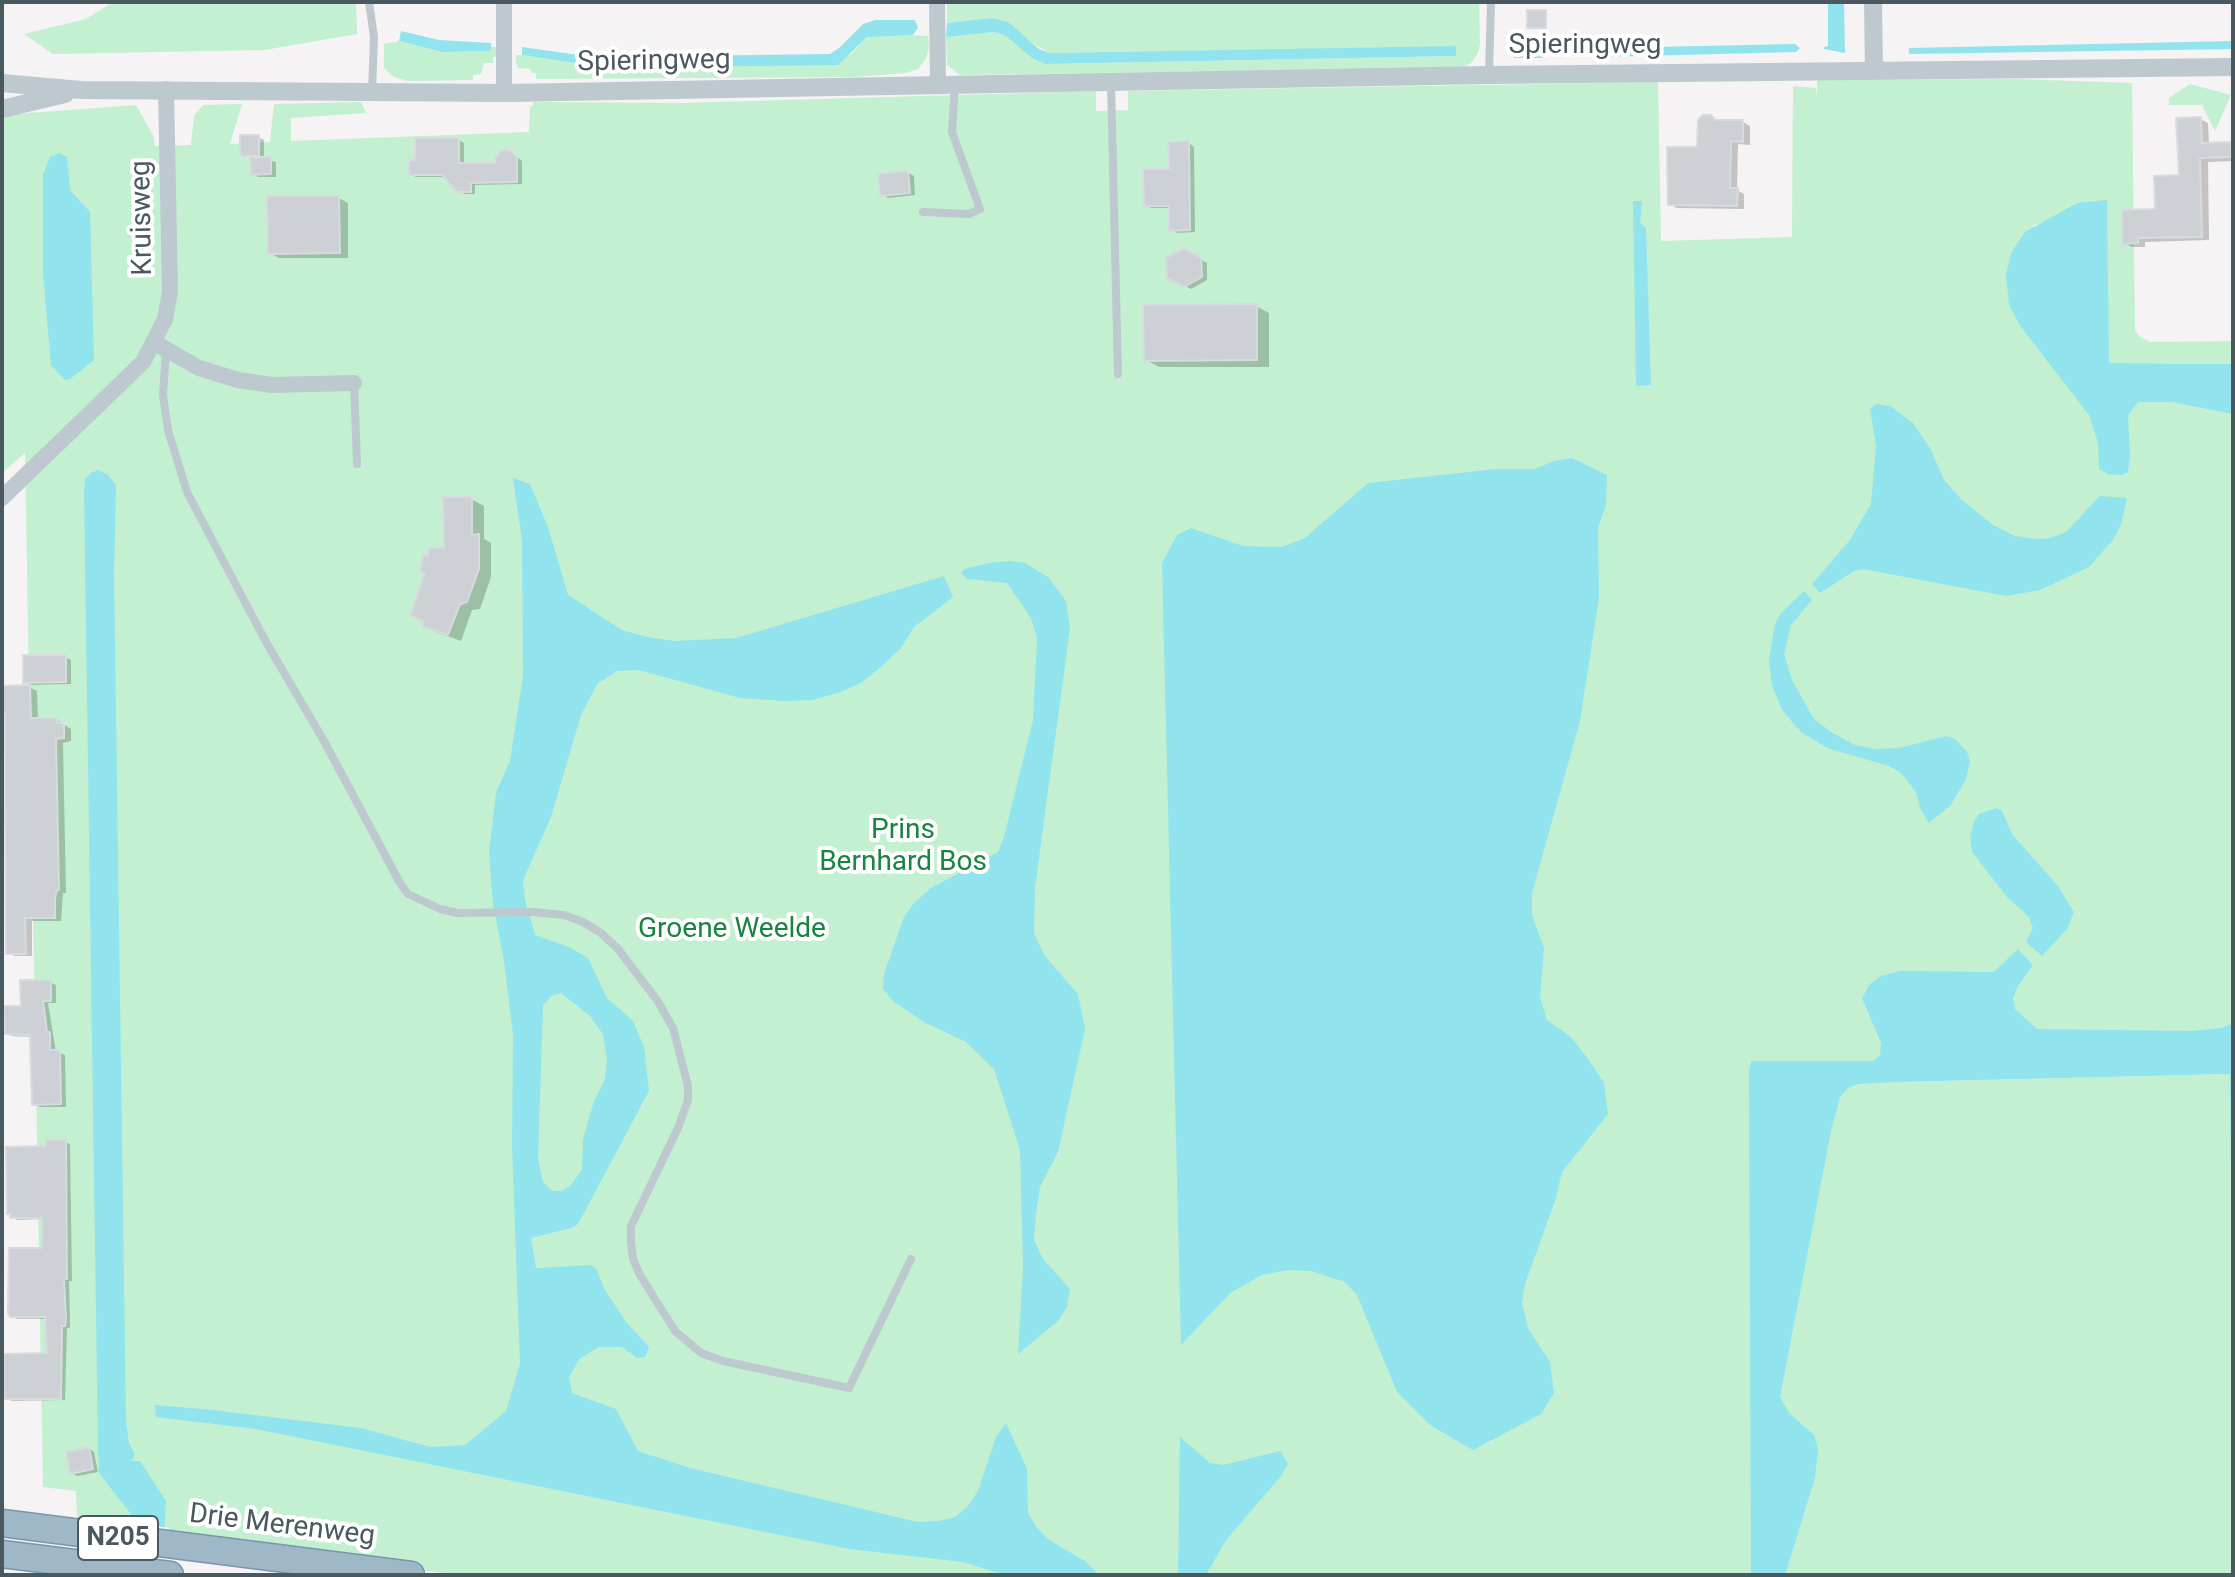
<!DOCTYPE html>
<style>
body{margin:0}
#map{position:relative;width:2235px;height:1577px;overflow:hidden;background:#f5f3f3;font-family:Roboto,sans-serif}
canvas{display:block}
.frame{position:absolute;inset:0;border:4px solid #4a5860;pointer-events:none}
</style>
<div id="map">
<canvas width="2235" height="1577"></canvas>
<div class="frame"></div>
</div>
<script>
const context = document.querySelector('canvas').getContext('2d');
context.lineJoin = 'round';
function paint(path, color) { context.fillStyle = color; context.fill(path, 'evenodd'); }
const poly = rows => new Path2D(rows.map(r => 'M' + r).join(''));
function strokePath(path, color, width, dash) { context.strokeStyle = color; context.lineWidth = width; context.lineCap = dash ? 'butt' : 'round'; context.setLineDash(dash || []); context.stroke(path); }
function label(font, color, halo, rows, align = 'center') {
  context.font = font + ' Roboto,sans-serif'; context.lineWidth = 8; context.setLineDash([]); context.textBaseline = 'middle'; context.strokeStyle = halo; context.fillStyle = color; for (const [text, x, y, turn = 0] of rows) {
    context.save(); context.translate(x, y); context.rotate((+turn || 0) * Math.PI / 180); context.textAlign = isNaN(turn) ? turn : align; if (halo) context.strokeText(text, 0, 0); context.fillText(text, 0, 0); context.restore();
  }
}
const green = poly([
 [113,2,356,2,357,34,264,50,53,54,24,34,86,19],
 [947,2,1479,2,1480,44,1478,53,1471,63,1461,68,960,75,947,65,946,37,973,33,994,32,1006,36,1032,58,1045,64,1456,56,1456,47,1049,53,991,18,947,23],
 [888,34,928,36,929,48,926,59,918,69,906,73,856,77,536,79,536,73,532,73,531,69,518,68,516,62,516,55,522,55,609,68,850,55,867,37],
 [399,41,442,52,490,51,491,47,498,47,497,56,493,57,493,63,484,63,481,74,473,75,473,80,408,81,394,77,384,68,384,44],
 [2016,79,2132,83,2135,330,2139,336,2150,342,2233,341,2233,364,2109,363,2106,201,2032,226,2057,239,2106,386,2233,385,2233,1046,1881,1043,1881,1051,1902,1082,2230,1074,2233,1085,2233,1575,457,1575,164,1535,120,1498,130,1513,134,1531,77,1522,76,1491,43,1487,25,453,2,473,2,115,136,105,153,135,155,146,191,145,194,116,203,105,242,104,230,144,270,142,274,104,361,102,366,113,291,118,291,141,529,132,530,106,533,106,533,102,682,103,1096,91,1096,111,1128,110,1128,91,1658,82,1661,241,1792,237,1793,86,1816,88,1817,97,1817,80],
 [2190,84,2231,95,2215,131,2202,105,2169,105,2169,98]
]);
const water = poly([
 [1828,2,1844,2,1845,53,1824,49,1824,47,1828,46],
 [991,18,1008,22,1039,49,1049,53,1456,46,1456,56,1045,64,1032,58,1006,36,994,32,946,37,947,23],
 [875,20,915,20,918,28,913,35,867,37,838,65,609,68,522,55,522,47,593,57,830,54,839,48,863,24],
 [401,31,439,40,491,43,491,47,490,51,442,52,399,41],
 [2233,41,2233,49,1909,54,1909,48],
 [1795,44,1800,48,1796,52,1604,57,1605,48],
 [1513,48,1541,48,1543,58,1514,58],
 [59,153,67,157,70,190,90,212,94,360,70,379,65,380,51,365,43,274,43,175,50,157],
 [2107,200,2109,363,2233,364,2233,414,2172,402,2138,402,2128,415,2130,457,2128,472,2122,475,2108,474,2099,469,2098,443,2089,415,2021,327,2009,305,2006,274,2012,251,2025,232,2077,203],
 [1633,201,1642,201,1640,223,1646,228,1651,385,1636,386],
 [1876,404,1890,406,1913,423,1930,448,1944,480,1961,499,1993,525,2015,536,2036,539,2051,538,2066,532,2100,496,2127,498,2121,525,2112,541,2089,567,2040,590,2006,596,1863,569,1854,571,1820,593,1812,584,1850,540,1871,504,1876,446,1870,409],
 [1572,458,1607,475,1606,505,1598,528,1599,598,1580,721,1532,893,1532,915,1544,948,1540,997,1547,1020,1571,1037,1589,1060,1604,1083,1608,1114,1562,1172,1555,1201,1525,1284,1522,1303,1528,1328,1550,1362,1554,1393,1541,1414,1473,1450,1430,1425,1397,1392,1357,1295,1345,1282,1311,1271,1288,1270,1262,1275,1230,1293,1181,1345,1162,563,1177,535,1191,528,1243,546,1282,547,1305,538,1368,483,1496,469,1535,469,1554,461],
 [98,470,107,474,116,485,114,573,126,1422,129,1443,135,1454,131,1461,140,1461,166,1501,164,1535,134,1526,130,1513,99,1473,98,1453,84,493,85,480,91,473],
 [513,478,530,484,548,527,568,595,622,630,647,637,675,641,736,638,944,576,953,597,914,627,901,648,882,666,862,682,841,692,812,700,784,701,740,698,639,670,617,671,597,684,581,715,551,817,523,880,525,900,535,935,569,947,588,958,607,998,633,1021,644,1047,649,1091,578,1224,571,1228,531,1238,536,1268,590,1265,596,1268,605,1290,626,1322,649,1347,645,1357,637,1358,622,1347,599,1347,579,1359,569,1377,572,1393,616,1409,638,1451,690,1468,918,1522,939,1521,955,1517,967,1507,978,1491,996,1437,1006,1423,1027,1469,1028,1513,1037,1528,1049,1540,1085,1561,1099,1575,1005,1575,963,1562,849,1549,256,1429,156,1417,155,1405,213,1410,361,1428,430,1447,465,1445,506,1411,520,1364,512,1147,513,1035,504,961,493,904,489,853,496,793,510,761,523,676,522,541],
 [561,993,589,1015,603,1034,607,1060,605,1079,594,1101,583,1139,582,1170,570,1186,561,1191,552,1191,543,1182,538,1159,543,1006,551,996],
 [1009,561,1025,563,1048,577,1066,601,1070,628,1035,888,1034,933,1044,955,1078,994,1085,1029,1058,1152,1040,1187,1036,1213,1034,1240,1043,1259,1070,1289,1067,1307,1058,1321,1018,1354,1023,1268,1020,1150,994,1069,966,1042,924,1022,893,1001,883,989,884,974,904,917,914,903,931,888,998,852,1004,837,1033,720,1037,638,1031,618,1007,583,967,579,961,573,964,569,989,563],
 [1804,591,1812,600,1791,625,1784,654,1792,680,1814,719,1831,732,1855,745,1875,749,1899,748,1946,736,1955,739,1967,752,1970,761,1966,779,1951,805,1929,823,1920,808,1916,792,1901,773,1889,766,1827,748,1801,732,1782,710,1772,686,1769,660,1775,624,1781,613],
 [1997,808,2002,811,2012,834,2057,885,2074,912,2067,929,2042,956,2026,942,2033,928,2029,917,2007,897,1972,852,1970,836,1974,822,1979,814],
 [2018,949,2033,965,2018,986,2013,999,2015,1009,2037,1029,2192,1031,2221,1028,2233,1023,2233,1344,2230,1074,1898,1082,1858,1084,1848,1088,1840,1097,1831,1131,1780,1397,1789,1413,1814,1435,1818,1449,1815,1478,1785,1575,1751,1575,1749,1072,1751,1061,1873,1061,1880,1055,1881,1043,1862,998,1870,984,1881,976,1900,971,1994,972],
 [1180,1437,1210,1463,1223,1465,1280,1451,1288,1464,1280,1477,1226,1540,1206,1575,1178,1575]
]);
const pier = poly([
 [128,1522,169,1528,169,1575,130,1575]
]);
const shadow = poly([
 [2200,119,2208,123,2209,145,2233,146,2233,161,2208,162,2209,240,2145,242,2145,247,2132,247,2124,243,2157,211,2181,177],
 [1718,122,1743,122,1750,126,1750,145,1738,144,1737,190,1744,194,1744,209,1677,208,1670,204,1699,149],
 [258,137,264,140,264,159,276,162,276,177,258,177,253,174,252,158,242,155],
 [459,140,464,143,464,165,497,165,515,155,522,161,522,184,475,185,475,194,464,194,446,177,416,177,411,174,417,161],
 [1189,143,1194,147,1195,232,1177,233,1171,229,1171,208,1151,208,1146,205],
 [908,173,914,176,915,195,888,198,882,194],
 [339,198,348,203,348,258,279,258,270,253],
 [1184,250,1207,263,1207,280,1191,289,1169,277],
 [1256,306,1269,313,1269,367,1159,367,1146,360],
 [471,499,484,506,484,539,491,543,491,577,480,609,472,610,461,641,436,632,412,615],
 [65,657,71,660,71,684,30,685,25,682],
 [29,687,37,691,38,720,57,720,71,729,71,741,63,743,66,893,63,893,61,921,32,921,32,956,15,956,8,952,7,717,2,714,2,688],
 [50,982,56,985,56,1003,48,1003,56,1052,65,1055,66,1107,40,1107,34,1104,32,1037,12,1036,7,1033,23,1008],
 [65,1142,70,1144,72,1281,69,1281,70,1322,70,1328,67,1328,65,1400,12,1401,6,1398,49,1355,47,1319,17,1319,12,1316,44,1250,44,1219,17,1220,12,1217,48,1148],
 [89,1449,94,1452,98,1472,77,1476,72,1473]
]);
const building = poly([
 [1527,10,1546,10,1546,28,1527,28,1527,10],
 [1703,115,1711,115,1715,120,1743,120,1743,142,1731,141,1730,188,1738,188,1737,206,1668,205,1667,147,1697,147,1698,120,1703,115],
 [2201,117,2202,143,2231,142,2231,157,2200,158,2202,237,2138,238,2138,243,2122,244,2122,210,2155,209,2154,176,2179,175,2176,118,2201,117],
 [240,135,259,135,259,156,240,156,240,135],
 [415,138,459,138,459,163,495,163,495,158,502,150,509,150,517,157,517,182,471,183,471,192,457,192,442,175,409,175,409,160,415,160,415,138],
 [1189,141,1190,230,1169,231,1169,206,1144,206,1143,169,1169,169,1168,142,1189,141],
 [250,157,271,157,271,174,251,175,250,157],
 [908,171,910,193,880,196,878,174,908,171],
 [267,196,339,196,340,253,268,254,267,196],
 [1184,248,1201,258,1202,277,1184,287,1167,278,1166,258,1184,248],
 [1257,304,1257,360,1144,361,1143,305,1257,304],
 [443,497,472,497,472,535,479,534,479,569,467,602,460,604,448,635,422,626,423,621,410,616,425,573,420,572,423,555,428,556,429,548,444,548,443,497],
 [23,655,66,655,66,682,23,683,23,655],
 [30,685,31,718,57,718,57,723,64,723,64,738,56,739,59,890,57,890,55,898,55,918,25,918,26,954,6,954,5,713,2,713,2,686,30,685],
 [20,980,51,980,51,1001,43,1001,47,1032,50,1032,50,1050,60,1050,61,1104,32,1105,30,1035,5,1034,4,1006,21,1006,20,980],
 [46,1140,66,1140,67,1279,64,1279,66,1318,65,1326,62,1326,61,1399,4,1399,4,1354,47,1353,45,1317,10,1317,8,1313,9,1248,42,1248,42,1218,10,1218,10,1214,7,1214,6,1147,46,1146,46,1140],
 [89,1447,93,1469,70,1474,66,1452,89,1447]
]);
const service = poly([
 [369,2,374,37,372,92],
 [1489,74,1491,2],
 [1111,82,1118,374],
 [923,212,969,214,980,209,952,132,955,85],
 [166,350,163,395,168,430,187,492,266,642,324,741,400,883,408,894,440,909,458,913,532,912,564,915,583,922,601,933,618,949,657,1000,673,1028,688,1086,688,1100,678,1128,631,1226,631,1242,633,1259,640,1275,675,1331,701,1353,723,1361,849,1388,911,1259],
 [354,383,357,464]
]);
const minor = poly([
 [504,2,504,93],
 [937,2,938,83],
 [155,343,199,368,238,380,272,385,354,383],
 [2,498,143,362,165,319,170,292,166,89]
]);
const tertiary = poly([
 [1873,2,1874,71],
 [2,83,81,90,508,93,1489,75,2233,67],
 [2,109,65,94]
]);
const trunk = poly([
 [2,1523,411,1575],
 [2,1554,170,1575]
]);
const shields = [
 [118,1538,80]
];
const shieldNames = [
 ["N205",118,1538]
];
const streetNames = [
 ["Spieringweg",1585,46],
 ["Spieringweg",654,62,-1],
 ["Kruisweg",143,218,-91],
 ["Drie Merenweg",282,1526,7]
];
const parkNames = [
 ["Prins",903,831],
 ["Bernhard Bos",903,863],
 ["Groene Weelde",732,930]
];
paint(green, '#c3f0d0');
paint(water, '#91e4ed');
paint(pier, '#f5f3f3');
paint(shadow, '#0003');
paint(building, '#cdd0d5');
strokePath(building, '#d7dade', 2);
strokePath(trunk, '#7696ac', 29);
strokePath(service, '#bec8cf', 8);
strokePath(minor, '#bec8cf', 16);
strokePath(tertiary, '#bec8cf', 18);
strokePath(trunk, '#9fb8c8', 26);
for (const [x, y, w] of shields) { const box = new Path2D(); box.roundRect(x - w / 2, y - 22, w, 44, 6); context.fillStyle = '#fff'; context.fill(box); strokePath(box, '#4a5860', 2); }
label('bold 26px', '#4a5860', null, shieldNames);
label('28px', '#4a5860', '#fff', streetNames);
label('28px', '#188442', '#fff', parkNames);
</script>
